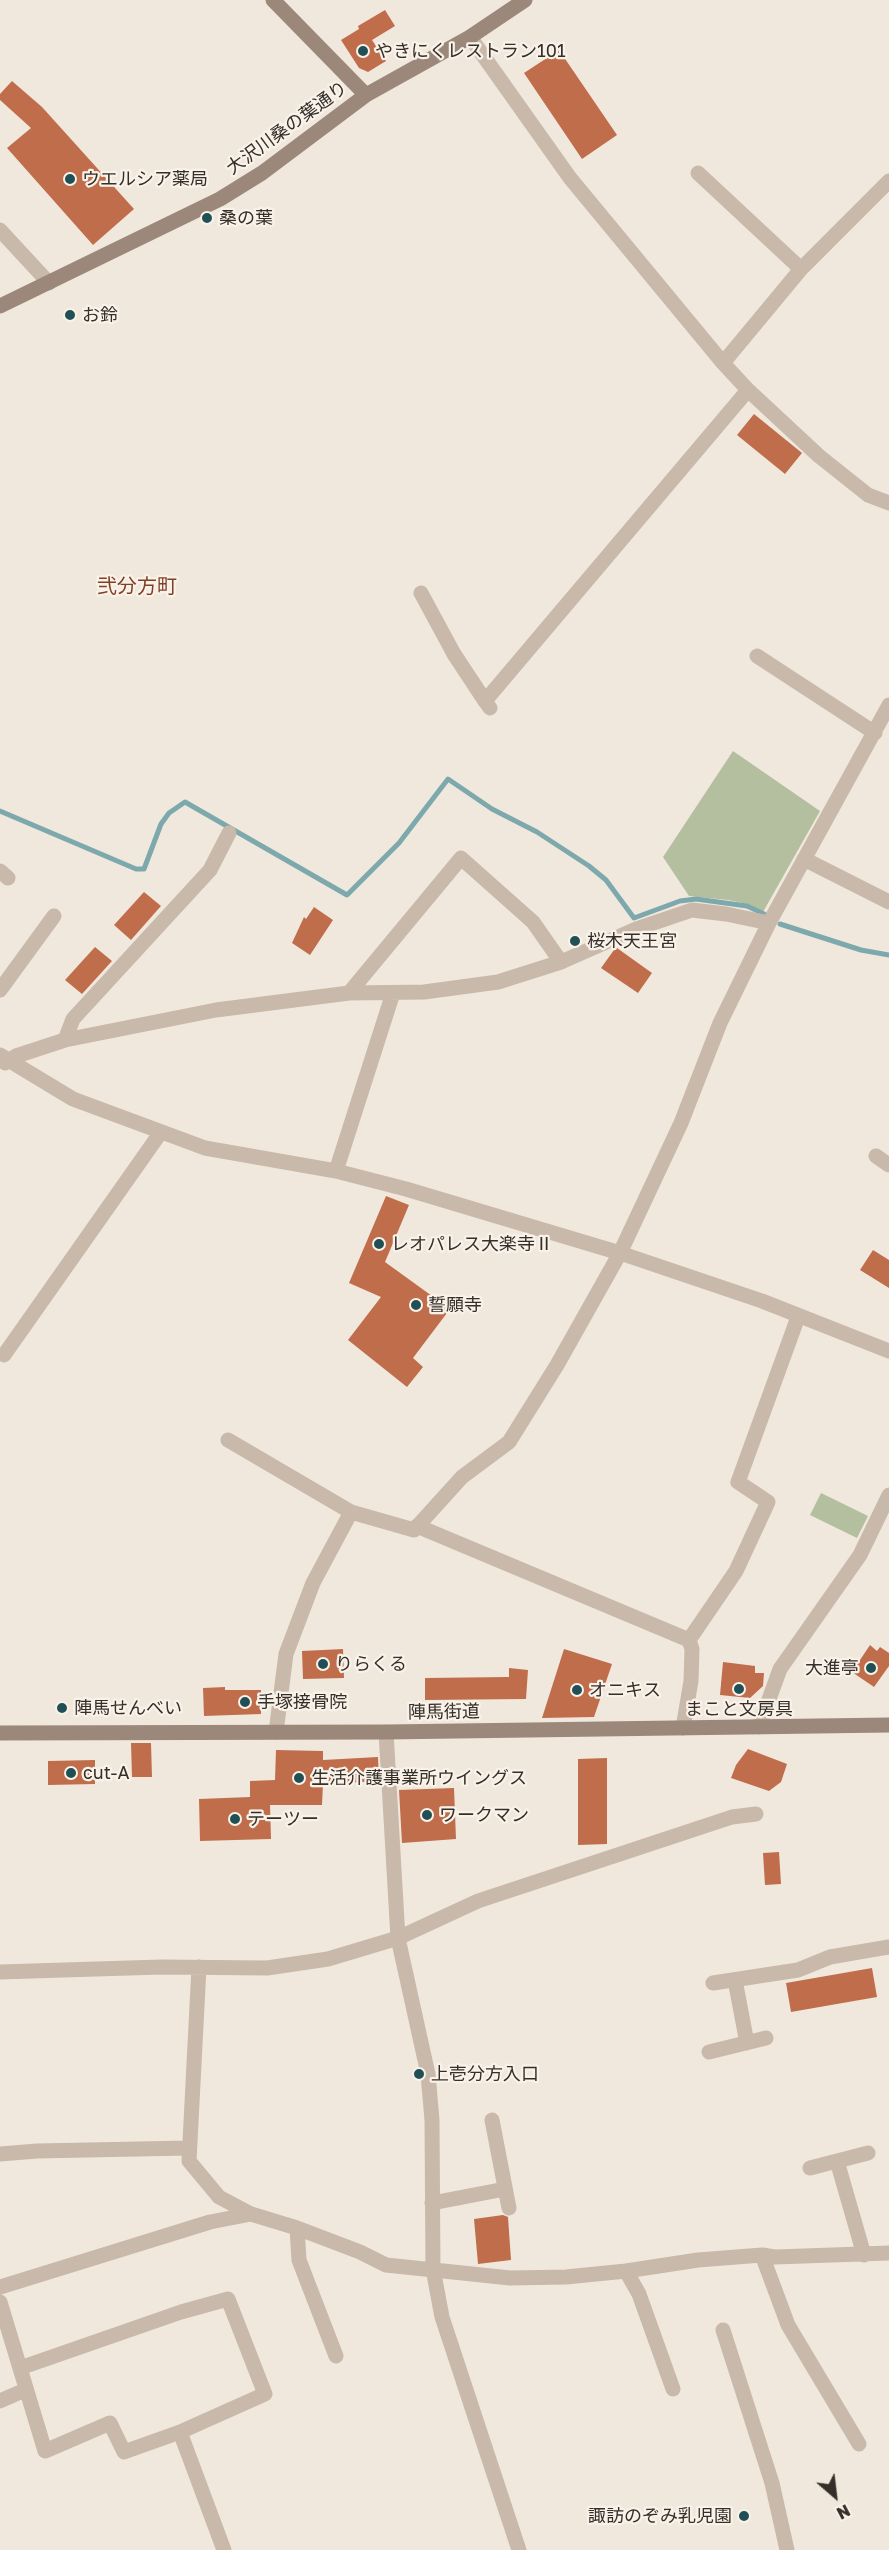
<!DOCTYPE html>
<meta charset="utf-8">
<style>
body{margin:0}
#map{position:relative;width:889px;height:2550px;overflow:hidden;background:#f1e8dd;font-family:"Golos Text",sans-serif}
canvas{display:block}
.north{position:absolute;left:805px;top:2466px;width:60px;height:60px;-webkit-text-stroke:4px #f9f2e9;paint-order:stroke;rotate:152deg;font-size:16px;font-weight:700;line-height:24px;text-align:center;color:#362e29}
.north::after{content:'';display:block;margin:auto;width:21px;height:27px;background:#362e29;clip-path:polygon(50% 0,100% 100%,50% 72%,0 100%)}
</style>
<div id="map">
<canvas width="889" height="2550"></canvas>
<div class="north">N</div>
</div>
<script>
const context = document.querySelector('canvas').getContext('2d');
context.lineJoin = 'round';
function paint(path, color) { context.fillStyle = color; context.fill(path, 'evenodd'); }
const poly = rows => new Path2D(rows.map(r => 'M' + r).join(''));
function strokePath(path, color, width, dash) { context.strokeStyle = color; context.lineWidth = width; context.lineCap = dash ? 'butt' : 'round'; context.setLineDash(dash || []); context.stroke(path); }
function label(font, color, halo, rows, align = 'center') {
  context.font = font + ' "Golos Text","Noto Sans JP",sans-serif'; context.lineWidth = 4.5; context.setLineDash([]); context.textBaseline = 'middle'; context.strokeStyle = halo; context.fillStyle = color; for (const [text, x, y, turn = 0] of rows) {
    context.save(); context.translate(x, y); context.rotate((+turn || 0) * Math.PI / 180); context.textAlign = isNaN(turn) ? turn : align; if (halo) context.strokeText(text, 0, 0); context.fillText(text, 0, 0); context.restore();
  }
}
const green = poly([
 [733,751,820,811,763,912,748,904,728,900,689,896,663,857],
 [821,1493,868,1516,857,1538,810,1515]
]);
const stream = poly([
 [0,811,136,869,144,869,161,824,169,813,185,802,347,895,399,843,448,779,492,809,537,832,589,866,606,880,634,918,680,901,696,899,747,906,764,914],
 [780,924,861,950,889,955]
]);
const building = poly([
 [385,10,395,26,372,40,386,61,368,72,359,68,341,40,359,29,358,26],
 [559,50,617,135,582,159,524,73],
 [12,81,42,107,134,209,93,245,7,148,31,128,0,100,0,94],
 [754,414,802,453,785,474,737,435],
 [144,892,161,906,131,940,114,925],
 [314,907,333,920,310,955,292,943,304,917,306,919],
 [95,947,112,961,82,994,65,980],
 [617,948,652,973,638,993,601,968,614,950],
 [386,1196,409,1205,385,1262,450,1309,413,1358,423,1367,407,1387,348,1340,381,1297,349,1283],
 [873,1250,889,1260,889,1288,860,1270],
 [870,1645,877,1651,880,1647,889,1653,889,1666,874,1687,852,1672],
 [343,1649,344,1678,303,1679,302,1651],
 [564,1649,612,1664,594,1717,542,1718],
 [723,1662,755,1666,755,1673,764,1673,763,1686,750,1698,720,1695],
 [509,1668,528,1670,526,1699,425,1700,425,1678,509,1677],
 [225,1687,225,1690,261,1690,261,1714,204,1716,203,1688],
 [131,1743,151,1743,152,1777,132,1777],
 [748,1749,787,1764,781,1782,769,1791,731,1778,736,1765],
 [276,1750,323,1751,323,1760,378,1757,379,1781,323,1784,322,1805,270,1805,271,1839,200,1841,199,1799,250,1797,250,1781,275,1780],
 [607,1758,607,1844,578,1845,578,1759],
 [95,1760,95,1784,48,1785,48,1761],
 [454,1788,456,1839,402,1843,399,1790],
 [779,1852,781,1884,765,1885,763,1853],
 [872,1968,877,1997,791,2012,786,1983],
 [503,2215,508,2217,511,2260,478,2264,474,2219]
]);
const street = poly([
 [470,37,570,178,723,363,748,390,819,456,868,495,889,503],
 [698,173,801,269],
 [0,230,49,283],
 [723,363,801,269,889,181],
 [421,593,454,654,485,701],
 [757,656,875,733],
 [490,708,485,701,748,390],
 [804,859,889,902],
 [0,871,8,878],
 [0,990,54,916],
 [349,993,461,858,533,922,561,962],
 [65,1040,73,1019,210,870,229,833],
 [0,1055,73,1099,205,1148,336,1171,406,1189,620,1253,762,1301,889,1351],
 [5,1063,16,1056,65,1040,216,1010,349,993,424,992,498,982,561,962,636,929,692,910,726,914,769,923],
 [876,1156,889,1165],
 [336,1171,393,993],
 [4,1355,161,1132],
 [228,1440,351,1512,414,1530,462,1477,509,1442,557,1365,620,1253,681,1123,720,1023,769,923,889,705],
 [417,1526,689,1640,692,1649,691,1681,683,1728],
 [689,1640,736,1571,768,1502,738,1482,798,1317],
 [759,1727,780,1669,860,1555,889,1495],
 [276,1732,286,1654,313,1583,351,1512],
 [386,1732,398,1938,428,2074,432,2120,433,2269,442,2317,519,2550],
 [199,1967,189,2161,219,2197,251,2214],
 [0,1972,161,1967,267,1968,328,1959,398,1938,478,1901,732,1817,756,1814],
 [735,1980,747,2043],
 [713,1983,798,1970,830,1957,889,1947],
 [709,2052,766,2038],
 [492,2120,509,2208],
 [0,2154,37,2151,188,2148],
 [837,2161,864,2255],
 [810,2168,868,2153],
 [432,2203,505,2189],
 [297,2228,299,2260,336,2356],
 [762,2255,788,2325,859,2444],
 [626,2271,639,2294,673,2389],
 [0,2287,210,2222,251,2214,297,2228,360,2252,386,2265,510,2278,566,2277,626,2271,698,2260,762,2255,775,2257,889,2253],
 [0,2302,45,2451,110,2423,124,2452,180,2432,224,2550],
 [723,2330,772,2483,787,2550],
 [20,2368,181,2312,228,2299,265,2394,180,2432],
 [0,2401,25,2390]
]);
const secondary = poly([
 [273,0,366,95],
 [0,306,220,199,262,173,366,95,470,37,525,0],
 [0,1733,386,1732,889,1725]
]);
const markers = [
 [363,51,6,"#205056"],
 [70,179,6,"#205056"],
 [207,218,6,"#205056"],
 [70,315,6,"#205056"],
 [575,941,6,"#205056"],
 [379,1244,6,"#205056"],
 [416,1305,6,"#205056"],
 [323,1664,6,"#205056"],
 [871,1668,6,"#205056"],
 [739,1689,6,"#205056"],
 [577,1690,6,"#205056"],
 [245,1702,6,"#205056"],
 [62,1708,6,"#205056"],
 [71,1773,6,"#205056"],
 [299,1778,6,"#205056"],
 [427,1815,6,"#205056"],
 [235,1819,6,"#205056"],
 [419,2074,6,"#205056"],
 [744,2516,6,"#205056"]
];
const poiNames = [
 ["やきにくレストラン101",375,51],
 ["ウエルシア薬局",82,179],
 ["桑の葉",219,218],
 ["お鈴",82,315],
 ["桜木天王宮",587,941],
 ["レオパレス大楽寺Ⅱ",391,1244],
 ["誓願寺",428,1305],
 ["りらくる",335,1664],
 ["大進亭",859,1668,"right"],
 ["オニキス",589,1690],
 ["手塚接骨院",257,1702],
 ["陣馬せんべい",74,1708],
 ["まこと文房具",739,1709,"center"],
 ["cut-A",83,1773],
 ["生活介護事業所ウイングス",311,1778],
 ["ワークマン",439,1815],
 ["テーツー",247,1819],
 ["上壱分方入口",431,2074],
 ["諏訪のぞみ乳児園",732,2516,"right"]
];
const streetNames = [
 ["大沢川桑の葉通り",287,128,-36],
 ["陣馬街道",444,1712,-1]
];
const neighbourhoodNames = [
 ["弐分方町",137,587]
];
paint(green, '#b3bf9e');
strokePath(stream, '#7da9ad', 5);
paint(building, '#c06d4c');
strokePath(street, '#c9b9aa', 15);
strokePath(secondary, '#9c887b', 15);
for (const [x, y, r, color] of markers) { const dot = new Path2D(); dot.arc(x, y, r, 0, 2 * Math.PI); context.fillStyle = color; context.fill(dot); strokePath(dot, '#f9f2e9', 2); }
label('18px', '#362e29', '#f9f2e9', poiNames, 'left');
label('18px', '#362e29', '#f9f2e9', streetNames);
label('20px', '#813f26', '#f9f2e9', neighbourhoodNames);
</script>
